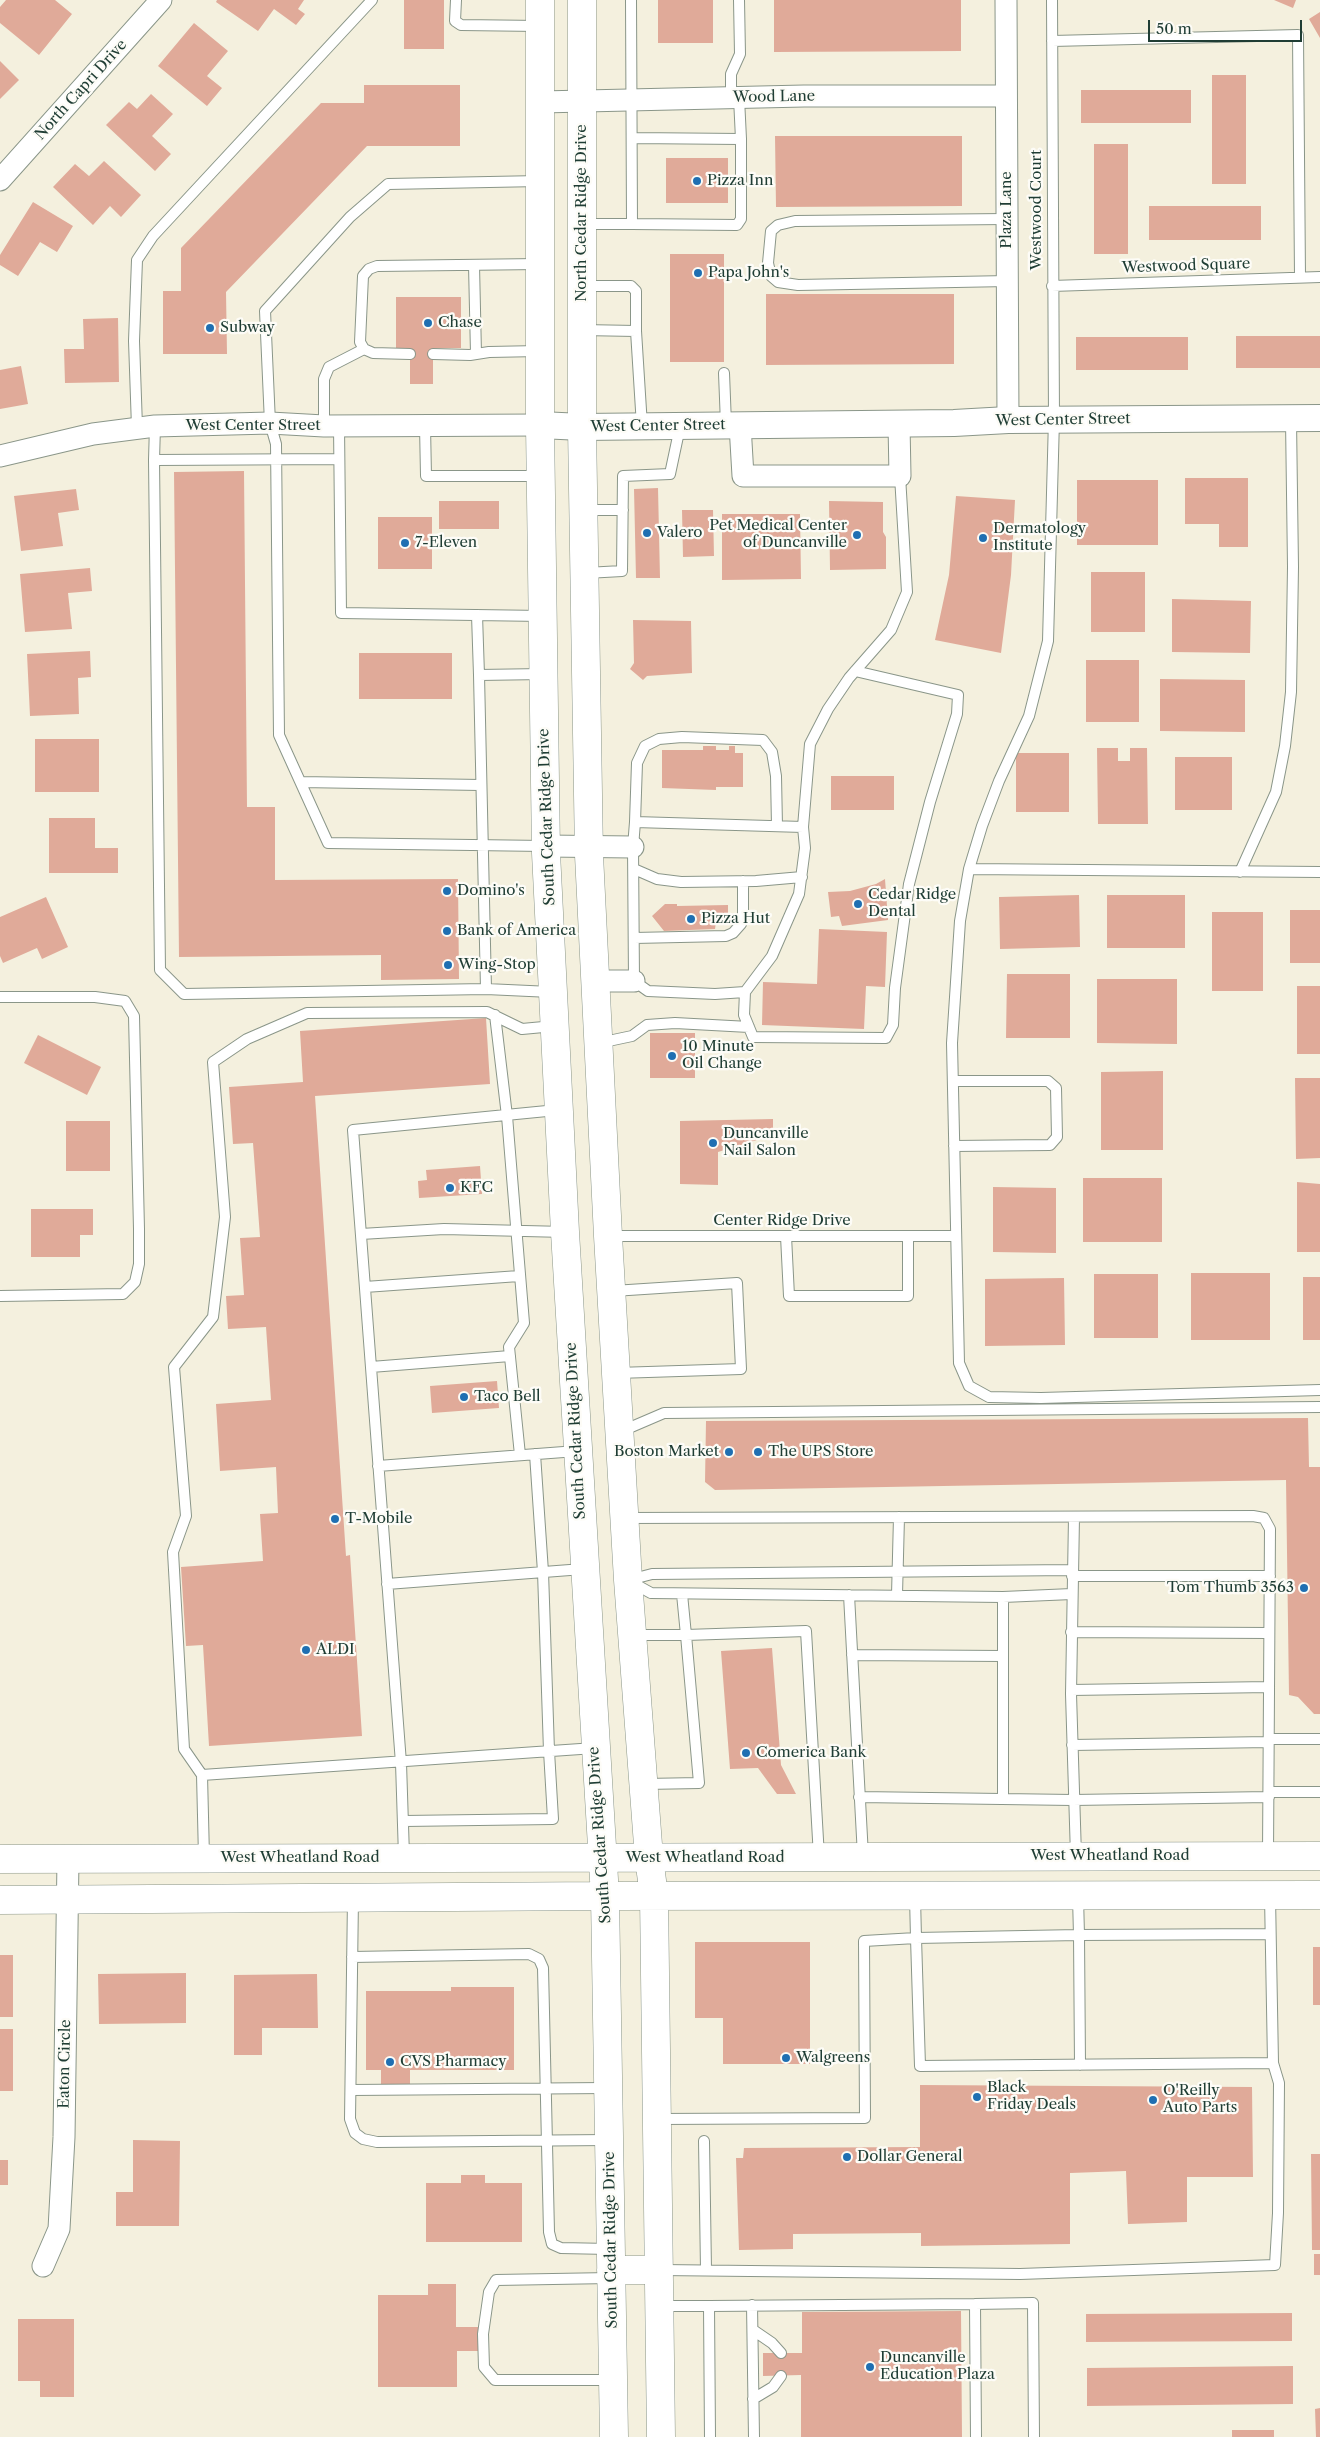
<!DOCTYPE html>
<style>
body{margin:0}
#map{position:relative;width:1320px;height:2437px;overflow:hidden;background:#f4f0de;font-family:"Libre Caslon Text",serif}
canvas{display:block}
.scale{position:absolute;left:1148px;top:20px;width:154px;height:22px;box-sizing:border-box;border:2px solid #1f3d34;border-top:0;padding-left:6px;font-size:15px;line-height:18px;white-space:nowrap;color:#1f3d34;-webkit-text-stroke:4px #fdfcf7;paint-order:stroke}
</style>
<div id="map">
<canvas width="1320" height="2437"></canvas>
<div class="scale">50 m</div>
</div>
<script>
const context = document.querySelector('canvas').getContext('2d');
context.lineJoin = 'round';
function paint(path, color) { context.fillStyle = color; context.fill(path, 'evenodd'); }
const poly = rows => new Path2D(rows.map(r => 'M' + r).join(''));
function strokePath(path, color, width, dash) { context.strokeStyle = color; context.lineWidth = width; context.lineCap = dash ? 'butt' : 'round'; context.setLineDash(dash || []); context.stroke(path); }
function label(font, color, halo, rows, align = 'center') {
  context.font = font + ' "Libre Caslon Text",serif'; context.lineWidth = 4.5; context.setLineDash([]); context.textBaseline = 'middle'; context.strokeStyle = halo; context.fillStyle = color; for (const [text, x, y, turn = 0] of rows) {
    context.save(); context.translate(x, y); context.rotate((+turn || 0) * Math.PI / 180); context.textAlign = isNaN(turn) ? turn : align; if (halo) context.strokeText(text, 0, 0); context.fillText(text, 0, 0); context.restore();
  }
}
const building = poly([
 [6,0,55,0,72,14,39,55,0,23,0,7],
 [217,0,304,0,298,9,305,14,296,25,274,9,258,31,216,2],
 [404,0,444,0,444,49,404,49],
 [658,0,713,0,713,43,658,43],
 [774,0,961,0,961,51,774,52],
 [1274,0,1296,0,1293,8],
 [1320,12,1320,38,1309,19],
 [194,23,228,51,207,76,222,88,207,106,158,66],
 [0,61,19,80,0,99],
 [1212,75,1246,75,1246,184,1212,184],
 [364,85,460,85,460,146,367,146,226,292,227,354,163,354,163,291,181,291,181,248,321,103,364,103],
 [1081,90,1191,90,1191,123,1081,123],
 [151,94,173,114,152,136,171,154,155,171,106,125,129,102,137,109],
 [775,136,962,136,962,206,776,207],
 [1094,144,1128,144,1128,254,1094,254],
 [666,158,728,158,728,203,666,203],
 [104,161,141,195,121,217,110,206,93,225,53,187,75,164,89,176],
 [33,202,73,226,57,252,40,242,18,276,0,265,0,255],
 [1149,206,1261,206,1261,240,1149,240],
 [670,254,724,254,724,362,670,362],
 [766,294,954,294,954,364,766,365],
 [396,297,461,297,461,348,433,348,433,384,410,384,410,348,396,348],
 [118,318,119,382,65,383,64,349,84,349,83,319],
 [1236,336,1320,336,1320,368,1236,368],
 [1076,337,1188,337,1188,370,1076,370],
 [21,366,28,404,0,409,0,370],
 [244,471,247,807,275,807,275,880,458,879,459,979,381,980,381,955,179,957,174,472],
 [1185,478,1248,478,1248,547,1219,547,1219,524,1185,524],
 [1077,480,1158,480,1158,545,1077,545],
 [658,488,660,578,636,578,634,489],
 [76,489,79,510,58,513,63,546,21,551,14,496],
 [956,496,1015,500,1011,575,1001,653,935,640,949,575],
 [439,501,499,501,499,529,439,529],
 [829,501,883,502,883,532,886,537,886,569,830,570],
 [682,510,713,510,714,556,683,557],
 [722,514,800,514,801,579,722,580],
 [378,517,432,517,432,569,378,569],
 [90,568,92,591,68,593,72,629,25,632,20,574],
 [1091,572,1145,572,1145,632,1091,632],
 [1172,599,1251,601,1250,653,1172,652],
 [633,620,691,621,692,673,647,676,643,680,630,669,634,663],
 [90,651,91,677,78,678,79,714,30,716,27,654],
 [359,653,452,653,452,699,359,699],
 [1086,660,1139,660,1139,722,1086,722],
 [1160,679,1245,680,1245,732,1160,731],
 [35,739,99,739,99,792,35,792],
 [703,746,716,746,716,750,729,750,729,746,735,746,735,753,743,753,743,787,716,787,716,790,662,788,662,750,703,750],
 [1097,748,1118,748,1118,761,1130,761,1130,748,1147,748,1148,824,1098,824],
 [1016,753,1069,753,1069,812,1016,812],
 [1175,757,1232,757,1232,810,1175,810],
 [831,776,894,776,894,810,831,810],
 [49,818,95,818,95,848,118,848,118,873,49,873],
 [885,879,888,920,842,926,839,916,831,917,828,892,850,891,876,884],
 [1079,895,1080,947,1000,949,999,897],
 [1107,895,1185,895,1185,948,1107,948],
 [46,897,68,947,42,959,37,948,3,963,0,956,0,917],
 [665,904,677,904,677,906,728,905,728,922,716,922,715,929,664,931,652,916],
 [1290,910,1320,910,1320,963,1290,963],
 [1212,912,1263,912,1263,991,1212,991],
 [819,929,887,932,885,987,866,986,864,1029,762,1025,763,982,817,984],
 [1007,974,1070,974,1070,1038,1006,1038],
 [1097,979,1177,979,1177,1044,1097,1043],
 [1297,986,1320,986,1320,1054,1297,1054],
 [486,1018,490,1084,315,1096,346,1556,350,1555,362,1736,209,1746,203,1645,186,1646,181,1567,263,1561,260,1514,278,1513,276,1467,220,1471,216,1404,271,1400,266,1327,228,1329,226,1296,244,1295,240,1238,260,1237,253,1143,233,1144,229,1087,303,1082,300,1031],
 [650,1033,695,1033,695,1078,650,1078],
 [38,1035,101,1067,87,1095,24,1063],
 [1163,1071,1163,1150,1101,1150,1101,1072],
 [1295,1078,1320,1078,1320,1158,1296,1159],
 [773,1119,773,1135,718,1152,718,1185,680,1184,680,1121],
 [66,1121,110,1121,110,1171,66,1171],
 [480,1166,482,1194,419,1198,418,1181,427,1180,426,1170],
 [1083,1178,1162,1178,1162,1242,1083,1242],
 [1297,1182,1320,1184,1320,1252,1297,1252],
 [993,1187,1056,1188,1056,1253,993,1252],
 [31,1209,93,1209,93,1235,80,1235,80,1257,31,1257],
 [1191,1273,1270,1273,1270,1340,1191,1340],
 [1094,1274,1158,1274,1158,1338,1094,1338],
 [1303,1277,1320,1277,1320,1340,1303,1340],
 [1064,1278,1065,1345,985,1346,985,1279],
 [497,1381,499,1408,432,1413,430,1386],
 [1308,1418,1309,1467,1320,1467,1320,1714,1314,1714,1298,1697,1289,1695,1286,1480,715,1490,705,1482,706,1421],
 [772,1648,781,1765,796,1794,777,1794,758,1768,730,1769,721,1651],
 [695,1942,810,1942,810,2064,723,2064,723,2018,695,2018],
 [1313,1947,1320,1947,1320,2005,1313,2005],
 [0,1955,13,1955,13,2017,0,2017],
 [186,1973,186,2023,99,2024,98,1974],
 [317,1974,318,2028,262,2028,262,2055,234,2055,234,1975],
 [451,1987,514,1987,514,2070,410,2070,410,2084,381,2084,381,2070,366,2070,366,1991,451,1991],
 [0,2029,13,2029,13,2091,0,2091],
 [920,2085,1252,2087,1253,2177,1187,2177,1187,2222,1128,2224,1126,2171,1070,2173,1070,2244,921,2246,921,2233,793,2234,793,2249,739,2250,736,2158,743,2158,744,2148,920,2147],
 [133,2140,180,2141,179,2226,116,2226,116,2192,133,2192],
 [1311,2154,1320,2154,1320,2250,1312,2250],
 [0,2160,8,2160,8,2185,0,2185],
 [461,2175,485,2175,485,2183,522,2183,522,2242,426,2242,426,2183,461,2183],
 [1314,2254,1320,2254,1320,2275,1314,2275],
 [428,2284,456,2284,456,2327,480,2327,480,2351,457,2351,457,2387,378,2387,378,2295,428,2295],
 [961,2311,962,2437,801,2437,801,2375,763,2376,763,2353,802,2353,802,2312],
 [1292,2313,1292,2341,1086,2342,1086,2314],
 [18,2319,74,2319,74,2397,40,2397,40,2381,18,2381],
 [1293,2366,1293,2404,1087,2406,1087,2368],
 [1320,2408,1320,2437,1316,2437,1315,2409],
 [1232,2430,1274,2430,1274,2437,1232,2437]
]);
const service = poly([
 [456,0,455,21,461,25,539,26],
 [1052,0,1054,419,1048,641,1029,716,999,781,982,826,969,869,960,921,952,1043,959,1363,969,1386,989,1397,1041,1398,1320,1390],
 [1052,41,1298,35,1300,277],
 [731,98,731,74,740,54,739,0],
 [632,138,741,139,739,98],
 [540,181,388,184,350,217,265,311,270,423,276,444,279,735,328,843,544,846],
 [1007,219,795,221,778,225,771,231,768,263,771,276,778,282,798,285,1008,281],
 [583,224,632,224,631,0],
 [632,224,737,225,741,219,741,139],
 [474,265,476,354],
 [583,286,631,286,636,291,636,331,642,426],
 [1052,286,1320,277],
 [582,330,636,331],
 [410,354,373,353,364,349,360,342,363,276,369,269,377,266,539,264],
 [433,354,470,355,489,352,539,351],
 [724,373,726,424],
 [155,426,154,460,160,970,184,994,486,989],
 [324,426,324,379,329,367,364,349],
 [339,426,341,613,542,616],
 [425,426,426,476,539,476],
 [137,427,134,341,137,260,153,236,372,0],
 [154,460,339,459],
 [585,510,623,510],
 [586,573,622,571,623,476,670,474,680,427],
 [477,615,479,675,543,674],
 [479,675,486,989,551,992],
 [301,782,480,785],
 [635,822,637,763,645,746,659,739,682,737,763,740,772,752,776,776,777,826],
 [803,827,635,822,633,847,634,981,648,991,715,994,745,992,772,956,799,894,805,848,803,827,810,744,828,709,849,678,891,630,907,592,900,476],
 [634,869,657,879,681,882,756,881,802,877],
 [969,869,1320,872],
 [1240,872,1276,792,1285,746,1291,692,1293,567,1291,420],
 [634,938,726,936,733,933,741,924,743,914,743,881],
 [745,992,744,1015,753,1037,886,1038,893,1025,895,988,909,884,930,802,957,714,958,695,855,671],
 [0,997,95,997,125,1001,134,1016,139,1229,139,1264,135,1282,123,1294,0,1296],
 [495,1015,507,1116,524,1323,509,1347,520,1455],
 [599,1043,632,1036,647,1025,675,1023,749,1027],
 [953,1081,1048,1081,1056,1088,1057,1137,1050,1145,954,1146],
 [361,1234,444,1229,565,1232],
 [610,1236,956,1236],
 [786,1236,789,1296,908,1296,908,1236],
 [365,1287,519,1276],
 [613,1291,737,1283,741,1369,617,1373],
 [371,1367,510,1356],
 [622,1431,664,1413,1320,1407],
 [378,1466,577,1451],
 [1074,1517,1071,1694,1076,1856],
 [626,1518,1253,1516,1264,1518,1270,1529,1268,1854],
 [1072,1576,1270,1576],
 [629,1580,652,1574,1072,1570],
 [631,1582,651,1593,1003,1597,1072,1594],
 [387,1584,583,1569],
 [849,1595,863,1856],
 [897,1595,899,1517],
 [1003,1597,1003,1799],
 [1071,1632,1269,1633],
 [632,1635,686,1635,682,1594],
 [852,1655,1003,1656],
 [1071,1690,1269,1687],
 [1269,1739,1320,1739],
 [1072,1745,1269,1742],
 [202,1775,595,1748],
 [645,1784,699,1783,686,1635,806,1631,819,1857],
 [1269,1792,1320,1792],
 [859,1797,1073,1800,1269,1797],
 [404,1821,553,1819,549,1751,543,1572,535,1454],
 [404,1856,401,1763,353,1130,557,1110],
 [204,1857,202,1775,184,1749,173,1552,186,1516,174,1367,213,1317,225,1217,213,1062,247,1039,307,1013,487,1012,522,1029,554,1026],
 [915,1897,916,1938,1079,1935,1078,1897],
 [353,1898,350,2119,355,2133,363,2139,377,2142,608,2140],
 [352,1957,529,1954,539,1959,543,1968,549,2232,552,2244,561,2248,609,2249],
 [1080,2065,1079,1935,1270,1934],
 [351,2090,607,2088],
 [658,2119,865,2118,864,1941,916,1938,920,2066,1273,2063,1270,1896],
 [704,2141,706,2270],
 [660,2270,1020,2274,1275,2265,1278,2213,1279,2083,1273,2063],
 [610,2278,496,2280,489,2292,483,2334,484,2367,495,2380,612,2380],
 [752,2305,754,2437],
 [661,2306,709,2306,710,2437],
 [709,2306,975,2304],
 [753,2330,772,2343,781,2353],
 [753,2399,773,2387,781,2376],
 [976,2437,975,2304,1033,2303,1034,2437]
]);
const minor = poly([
 [1006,0,1008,420],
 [541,102,804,96,1006,96],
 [0,180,161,0],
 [740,425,743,476,900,476,899,424],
 [0,456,93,434,155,426,270,423,324,426,540,425],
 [546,846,633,847],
 [595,981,634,981],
 [43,2266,59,2229,64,2137,68,1859]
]);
const tertiary = poly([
 [540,425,582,427,954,423,1008,420,1320,418]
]);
const secondary = poly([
 [540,0,540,425,546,853,565,1232,605,1896,614,2437],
 [582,0,582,427,589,855,608,1236,628,1580,649,1858,654,1896,661,2437],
 [0,1859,1320,1856],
 [0,1900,605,1896,1320,1895],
 [611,2270,659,2270]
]);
const markers = [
 [697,181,5,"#1f6fb2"],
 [698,273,5,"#1f6fb2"],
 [428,323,5,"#1f6fb2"],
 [210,328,5,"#1f6fb2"],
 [647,533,5,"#1f6fb2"],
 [857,535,5,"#1f6fb2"],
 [983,538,5,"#1f6fb2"],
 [405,543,5,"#1f6fb2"],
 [447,891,5,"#1f6fb2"],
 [858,904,5,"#1f6fb2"],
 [691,919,5,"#1f6fb2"],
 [447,931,5,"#1f6fb2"],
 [448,965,5,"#1f6fb2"],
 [672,1056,5,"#1f6fb2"],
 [713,1143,5,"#1f6fb2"],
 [450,1188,5,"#1f6fb2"],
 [464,1397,5,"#1f6fb2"],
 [729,1452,5,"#1f6fb2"],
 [758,1452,5,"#1f6fb2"],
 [335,1519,5,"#1f6fb2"],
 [1304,1588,5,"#1f6fb2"],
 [306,1650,5,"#1f6fb2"],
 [746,1753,5,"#1f6fb2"],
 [786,2058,5,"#1f6fb2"],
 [390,2062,5,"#1f6fb2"],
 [977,2097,5,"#1f6fb2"],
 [1153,2100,5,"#1f6fb2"],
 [847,2157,5,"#1f6fb2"],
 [870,2367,5,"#1f6fb2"]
];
const streetNames = [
 ["North Capri Drive",81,90,-48],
 ["Wood Lane",774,97,-1],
 ["Plaza Lane",1007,210,-90],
 ["Westwood Court",1037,210,-90],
 ["North Cedar Ridge Drive",582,213,-90],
 ["Westwood Square",1186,266,-2],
 ["West Center Street",1063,420,-1],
 ["West Center Street",253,426],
 ["West Center Street",658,426,-1],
 ["South Cedar Ridge Drive",547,817,-92],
 ["Center Ridge Drive",782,1221],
 ["South Cedar Ridge Drive",576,1431,-93],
 ["South Cedar Ridge Drive",600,1835,-94],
 ["West Wheatland Road",1110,1856],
 ["West Wheatland Road",300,1858],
 ["West Wheatland Road",705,1858],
 ["Eaton Circle",65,2064,-89],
 ["South Cedar Ridge Drive",611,2240,-91]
];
const poiNames = [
 ["Pizza Inn",707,181],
 ["Papa John's",708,273],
 ["Chase",438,323],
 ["Subway",220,328],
 ["Pet Medical Center",847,526,"right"],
 ["of Duncanville",847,543,"right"],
 ["Dermatology",993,529],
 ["Institute",993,546],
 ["Valero",657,533],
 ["7-Eleven",415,543],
 ["Domino's",457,891],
 ["Cedar Ridge",868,895],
 ["Dental",868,912],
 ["Pizza Hut",701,919],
 ["Bank of America",457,931],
 ["Wing-Stop",458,965],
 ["10 Minute",682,1047],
 ["Oil Change",682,1064],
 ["Duncanville",723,1134],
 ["Nail Salon",723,1151],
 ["KFC",460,1188],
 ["Taco Bell",474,1397],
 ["Boston Market",719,1452,"right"],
 ["The UPS Store",768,1452],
 ["T-Mobile",345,1519],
 ["Tom Thumb 3563",1294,1588,"right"],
 ["ALDI",316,1650],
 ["Comerica Bank",756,1753],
 ["Walgreens",796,2058],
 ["CVS Pharmacy",400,2062],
 ["Black",987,2088],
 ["Friday Deals",987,2105],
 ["O'Reilly",1163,2091],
 ["Auto Parts",1163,2108],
 ["Dollar General",857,2157],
 ["Duncanville",880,2358],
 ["Education Plaza",880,2375]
];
paint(building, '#e0aa99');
strokePath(service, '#8a9689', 12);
strokePath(minor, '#8a9689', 23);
strokePath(tertiary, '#8a9689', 28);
strokePath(secondary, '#8a9689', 29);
strokePath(service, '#fff', 10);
strokePath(minor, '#fff', 21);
strokePath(tertiary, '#fff', 26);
strokePath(secondary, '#fff', 28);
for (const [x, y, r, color] of markers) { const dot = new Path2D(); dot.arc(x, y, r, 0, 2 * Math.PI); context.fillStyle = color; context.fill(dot); strokePath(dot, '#fdfcf7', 2); }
label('15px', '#1f3d34', '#fdfcf7', streetNames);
label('15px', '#1f3d34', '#fdfcf7', poiNames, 'left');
</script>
